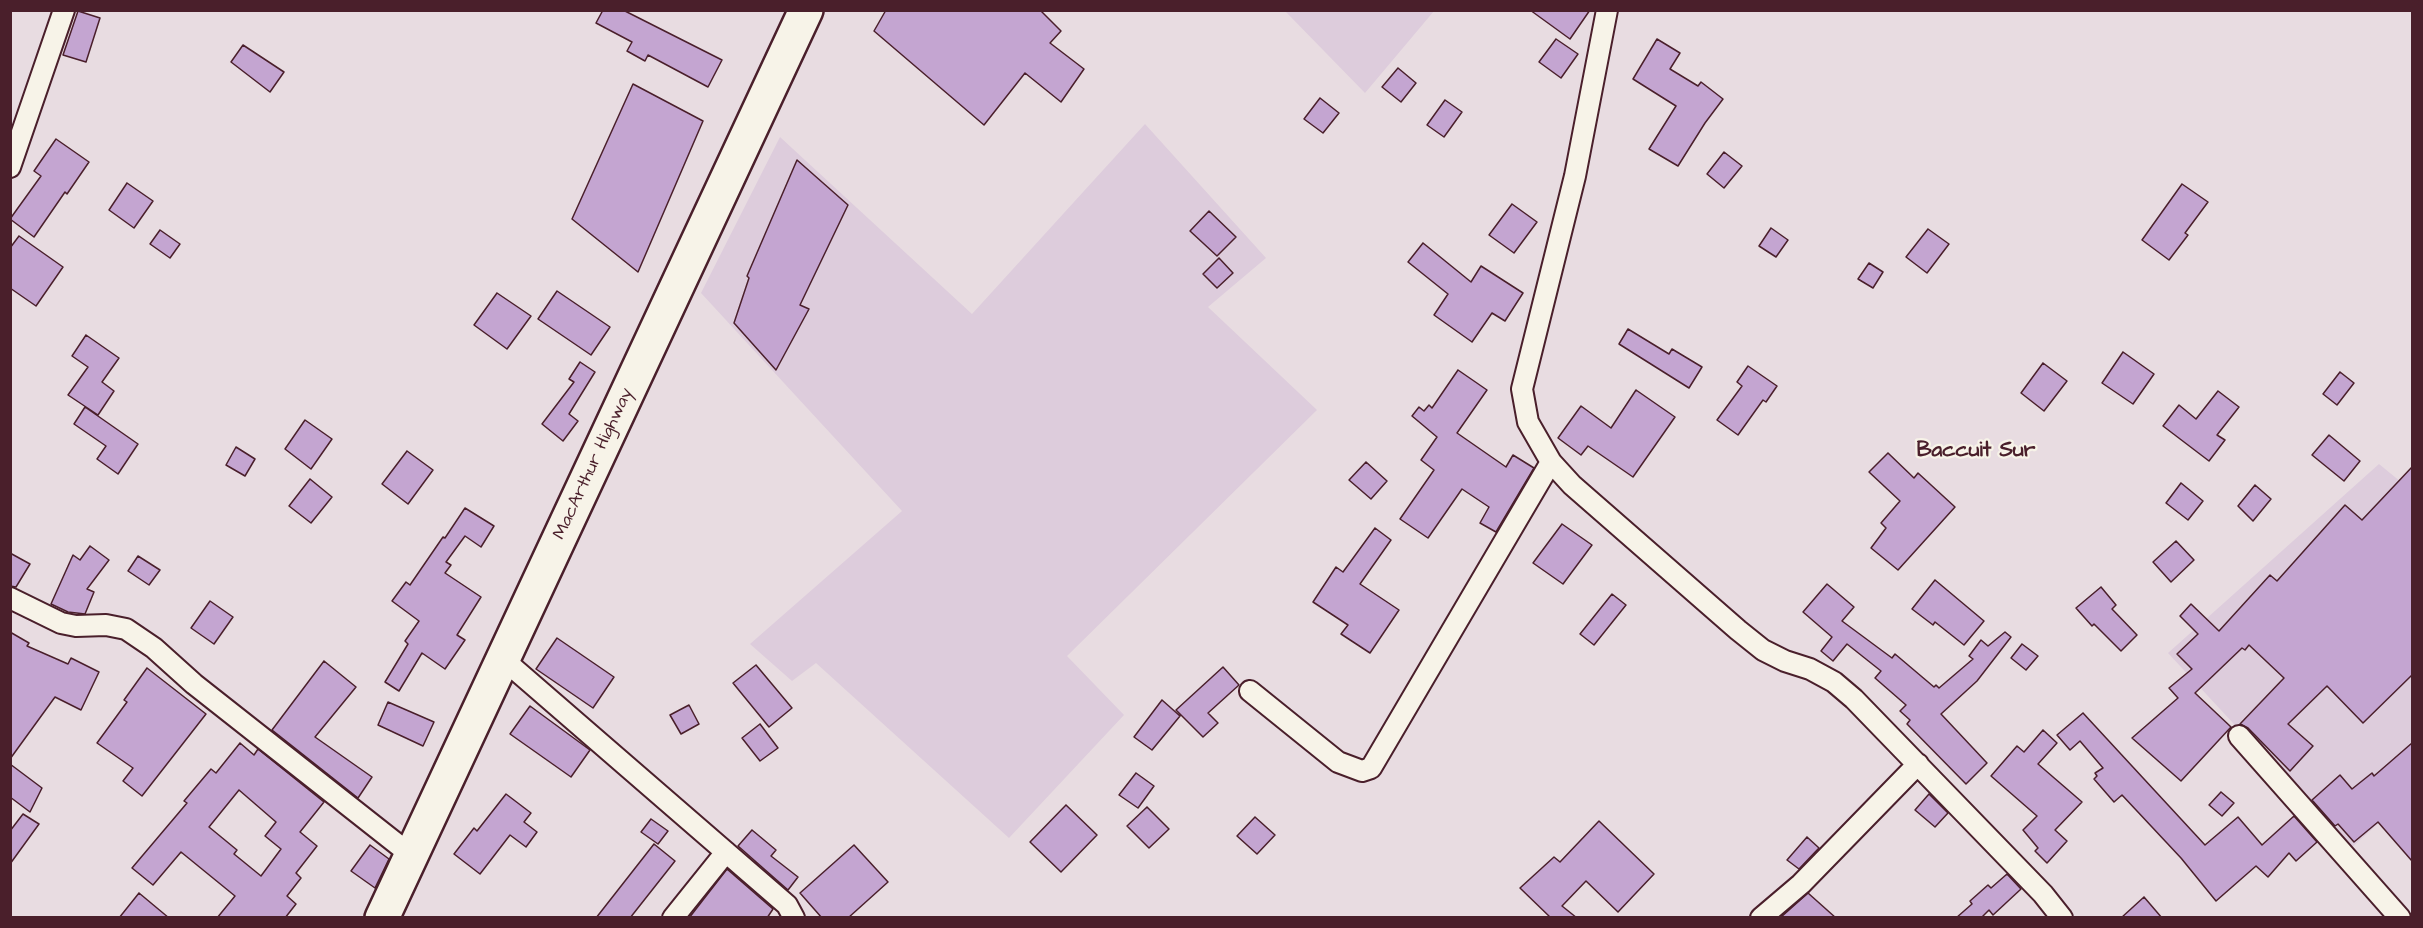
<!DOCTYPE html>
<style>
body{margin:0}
#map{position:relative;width:2423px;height:928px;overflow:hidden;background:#e8dce1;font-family:"Architects Daughter",sans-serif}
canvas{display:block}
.frame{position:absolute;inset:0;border:12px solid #4a1f2b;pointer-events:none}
</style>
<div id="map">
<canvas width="2423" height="928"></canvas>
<div class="frame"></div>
</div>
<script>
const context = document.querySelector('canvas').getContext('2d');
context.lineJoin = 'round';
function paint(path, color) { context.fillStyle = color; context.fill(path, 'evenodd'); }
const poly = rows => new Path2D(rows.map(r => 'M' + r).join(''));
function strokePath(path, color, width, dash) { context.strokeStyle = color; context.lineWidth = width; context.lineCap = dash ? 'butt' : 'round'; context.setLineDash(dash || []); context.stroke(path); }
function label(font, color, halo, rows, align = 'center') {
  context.font = font + ' "Architects Daughter",sans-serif'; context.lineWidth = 4.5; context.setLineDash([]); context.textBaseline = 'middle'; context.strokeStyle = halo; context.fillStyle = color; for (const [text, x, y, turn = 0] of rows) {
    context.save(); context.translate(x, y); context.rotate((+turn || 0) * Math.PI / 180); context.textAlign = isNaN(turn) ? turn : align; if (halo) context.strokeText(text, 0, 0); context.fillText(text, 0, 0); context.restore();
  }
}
const built = poly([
 [1285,11,1434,11,1365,93],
 [1145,124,1266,258,1208,307,1317,410,1067,656,1124,715,1009,838,816,663,792,681,750,644,902,511,701,293,780,137,972,314],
 [2379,464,2412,491,2412,793,2350,849,2168,653]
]);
const building = poly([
 [603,10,623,10,722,60,708,87,648,55,645,61,627,51,632,42,596,23,603,10],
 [886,10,1040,10,1061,31,1050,43,1084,69,1061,102,1025,73,984,125,874,31,886,10],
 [1530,10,1590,10,1570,39,1530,10],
 [78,11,100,18,86,62,63,55,78,11],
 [1556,39,1578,54,1561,78,1539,62,1556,39],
 [1657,39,1680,53,1670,69,1698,86,1701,82,1723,99,1705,123,1678,166,1649,149,1676,106,1633,79,1657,39],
 [243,45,284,72,270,92,231,62,243,45],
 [1398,68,1416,83,1401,102,1382,87,1398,68],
 [633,84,703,121,638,272,572,219,633,84],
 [1320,98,1339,113,1323,133,1304,119,1320,98],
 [1445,100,1462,112,1444,137,1427,125,1445,100],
 [56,139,89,162,67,194,65,192,34,237,10,219,41,176,34,171,56,139],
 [1724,152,1742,166,1724,188,1707,174,1724,152],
 [797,160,848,205,800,305,809,309,776,370,734,323,749,278,747,276,797,160],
 [127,183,153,201,134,228,109,210,127,183],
 [2182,184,2208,202,2185,233,2188,235,2169,260,2142,240,2182,184],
 [1512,204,1537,222,1514,253,1489,235,1512,204],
 [1209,211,1236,237,1217,256,1190,231,1209,211],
 [1771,228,1788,240,1776,257,1759,246,1771,228],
 [1928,229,1949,244,1927,273,1906,257,1928,229],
 [160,230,180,244,170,258,150,244,160,230],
 [19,236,63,267,36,306,10,288,10,248,19,236],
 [1423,243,1471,282,1481,266,1523,293,1505,321,1492,313,1472,342,1434,315,1448,294,1408,262,1423,243],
 [1219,258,1233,273,1217,288,1203,274,1219,258],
 [1869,263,1883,272,1873,288,1858,279,1869,263],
 [557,291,610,327,591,355,538,319,557,291],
 [497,293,531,316,507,349,474,325,497,293],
 [1628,329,1669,354,1672,349,1702,367,1689,388,1619,344,1628,329],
 [86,335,119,358,102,382,114,391,98,415,68,395,88,367,72,356,86,335],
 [2123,352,2154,374,2133,404,2102,383,2123,352],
 [580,362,595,372,569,414,578,421,563,441,542,424,574,382,569,379,580,362],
 [2043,363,2067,381,2044,411,2021,393,2043,363],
 [1748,366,1777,386,1766,402,1763,400,1738,435,1717,420,1742,386,1737,382,1748,366],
 [1458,370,1487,390,1457,433,1506,467,1513,455,1534,468,1496,532,1480,523,1489,507,1462,489,1428,538,1400,519,1434,470,1421,460,1437,437,1412,416,1419,407,1424,411,1429,405,1432,408,1458,370],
 [2340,372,2354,383,2337,405,2323,394,2340,372],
 [1636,390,1675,417,1633,477,1588,446,1581,455,1558,438,1581,406,1611,428,1636,390],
 [2218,391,2239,407,2217,435,2225,440,2209,461,2163,426,2179,405,2196,419,2218,391],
 [85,407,138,444,118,474,97,459,106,446,74,424,85,407],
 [305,420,332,439,311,469,285,449,305,420],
 [2329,435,2360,461,2344,481,2312,455,2329,435],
 [236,447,255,459,245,476,226,465,236,447],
 [407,451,433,470,408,504,382,484,407,451],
 [1888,453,1914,478,1918,473,1955,507,1898,570,1871,548,1886,528,1881,523,1900,501,1869,472,1888,453],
 [1366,462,1387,481,1371,499,1349,480,1366,462],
 [2412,467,2412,675,2363,723,2327,686,2288,724,2313,746,2290,771,2248,728,2240,724,2284,678,2249,645,2245,650,2242,648,2195,693,2231,727,2181,781,2132,738,2178,698,2169,688,2192,669,2177,654,2198,634,2180,616,2191,604,2219,631,2270,575,2277,581,2345,505,2362,520,2412,467],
 [310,479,332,497,311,523,289,506,310,479],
 [2181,483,2203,501,2188,520,2166,503,2181,483],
 [2255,485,2271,499,2253,521,2238,506,2255,485],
 [465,508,494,526,481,547,465,536,446,562,451,565,445,573,481,597,457,635,465,640,445,669,422,653,399,691,385,682,408,644,405,641,419,621,392,601,406,582,410,585,443,537,445,538,465,508],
 [1562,524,1592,545,1563,584,1533,563,1562,524],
 [1375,528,1391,540,1360,584,1399,610,1370,653,1341,634,1348,625,1313,602,1336,567,1343,572,1375,528],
 [2176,541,2194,560,2171,582,2153,562,2176,541],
 [90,546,109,560,87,589,94,592,85,614,68,612,51,604,73,555,80,560,90,546],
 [10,553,30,564,16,587,10,586,10,553],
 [138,556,160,570,149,585,128,571,138,556],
 [1935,580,1984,621,1964,645,1935,622,1933,625,1912,609,1935,580],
 [1827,584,1854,607,1842,621,1892,658,1895,654,1934,687,1936,685,1939,688,1973,659,1969,656,1981,640,1988,646,2005,632,2011,637,1977,681,1941,714,1987,763,1966,784,1907,724,1910,720,1900,711,1906,705,1875,678,1881,671,1847,644,1833,661,1821,651,1832,637,1803,612,1827,584],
 [2101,587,2116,605,2112,609,2137,635,2121,651,2094,624,2092,626,2076,608,2101,587],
 [1612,594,1626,605,1594,645,1580,634,1612,594],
 [210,601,233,617,214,644,191,628,210,601],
 [10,632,29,643,27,646,68,664,71,658,99,672,81,710,55,697,10,759,10,632],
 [557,638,614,677,593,708,536,669,557,638],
 [2022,644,2038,656,2026,670,2011,658,2022,644],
 [324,661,356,687,315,737,372,777,358,798,272,730,324,661],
 [756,665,792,708,769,727,733,683,756,665],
 [1223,667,1239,685,1208,713,1218,723,1203,737,1176,710,1223,667],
 [147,668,206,714,142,796,123,781,133,768,97,743,127,702,124,700,147,668],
 [1162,700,1180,716,1152,750,1134,737,1162,700],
 [388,702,434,722,423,746,378,725,388,702],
 [689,705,699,724,681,734,670,715,689,705],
 [530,706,590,750,571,777,510,734,530,706],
 [2083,713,2205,845,2238,817,2262,845,2294,816,2317,842,2296,861,2289,853,2268,877,2256,866,2216,901,2181,858,2122,795,2114,802,2094,779,2097,776,2095,773,2103,768,2080,741,2070,750,2057,735,2083,713],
 [760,724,778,748,760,761,742,738,760,724],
 [2043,730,2057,743,2038,764,2082,802,2055,830,2067,841,2047,863,2035,851,2038,848,2023,830,2037,816,1991,776,2017,746,2024,752,2043,730],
 [240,743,254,755,258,749,324,802,300,832,317,846,296,873,301,878,287,896,296,904,285,918,217,918,235,896,181,852,153,885,132,868,187,803,184,801,211,769,216,773,240,743],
 [239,790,276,822,265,836,281,849,261,876,234,854,237,850,209,827,239,790],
 [2412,743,2412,861,2378,822,2354,842,2338,824,2335,826,2312,800,2340,775,2352,789,2372,773,2374,776,2412,743],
 [10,764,42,788,30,812,10,797,10,764],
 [1136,773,1154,786,1138,808,1119,795,1136,773],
 [2221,792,2234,803,2222,816,2209,805,2221,792],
 [506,794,531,813,524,822,537,832,526,847,510,835,480,874,454,854,474,828,477,831,506,794],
 [1929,794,1948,813,1935,827,1915,810,1929,794],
 [1066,805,1097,835,1061,872,1030,842,1066,805],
 [1147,807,1169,829,1149,848,1127,826,1147,807],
 [23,814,39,824,10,864,10,831,23,814],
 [1255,817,1275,835,1257,854,1237,836,1255,817],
 [651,819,668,831,658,844,641,832,651,819],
 [1599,821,1654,874,1618,912,1586,881,1562,906,1577,918,1551,918,1520,888,1554,857,1560,862,1599,821],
 [752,830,776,850,771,856,798,877,788,890,738,846,752,830],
 [1807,837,1819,848,1799,869,1787,860,1807,837],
 [654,844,675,861,630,918,596,918,654,844],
 [370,845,389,859,375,888,351,871,370,845],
 [854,845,888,882,848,918,822,918,800,893,854,845],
 [727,869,773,909,767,918,689,918,727,869],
 [2007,874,2021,889,1993,915,1989,910,1981,918,1956,918,1972,904,1970,901,1988,885,1991,888,2007,874],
 [139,893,169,918,119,918,139,893],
 [1808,893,1836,918,1780,918,1808,893],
 [2144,897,2162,918,2121,918,2144,897]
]);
const street = poly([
 [1607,10,1575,176,1522,389,1528,422,1551,462,1572,485,1738,630,1763,650,1785,661,1810,669,1834,682,1854,699,2043,894,2062,918],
 [10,167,64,10],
 [10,598,61,623,76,626,106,625,126,629,154,648,194,684,411,855],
 [503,659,787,905,794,918],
 [1250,691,1338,762,1362,771,1371,768,1551,462],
 [2239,736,2400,918],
 [673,918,726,852],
 [1761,918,1801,884,1918,764]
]);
const highway = poly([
 [382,918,806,10]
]);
const streetNames = [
 ["MacArthur Highway",594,464,-65]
];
const quarterNames = [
 ["Baccuit Sur",1976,452]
];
paint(built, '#ddccdc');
paint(building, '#c4a5d1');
strokePath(building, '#4a1f2b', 1.5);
strokePath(street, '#4a1f2b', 24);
strokePath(highway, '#4a1f2b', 38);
strokePath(street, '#f7f3e8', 20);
strokePath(highway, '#f7f3e8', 33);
label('18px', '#4a1f2b', '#f7f3e8', streetNames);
label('bold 21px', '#4a1f2b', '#f7f3e8', quarterNames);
</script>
